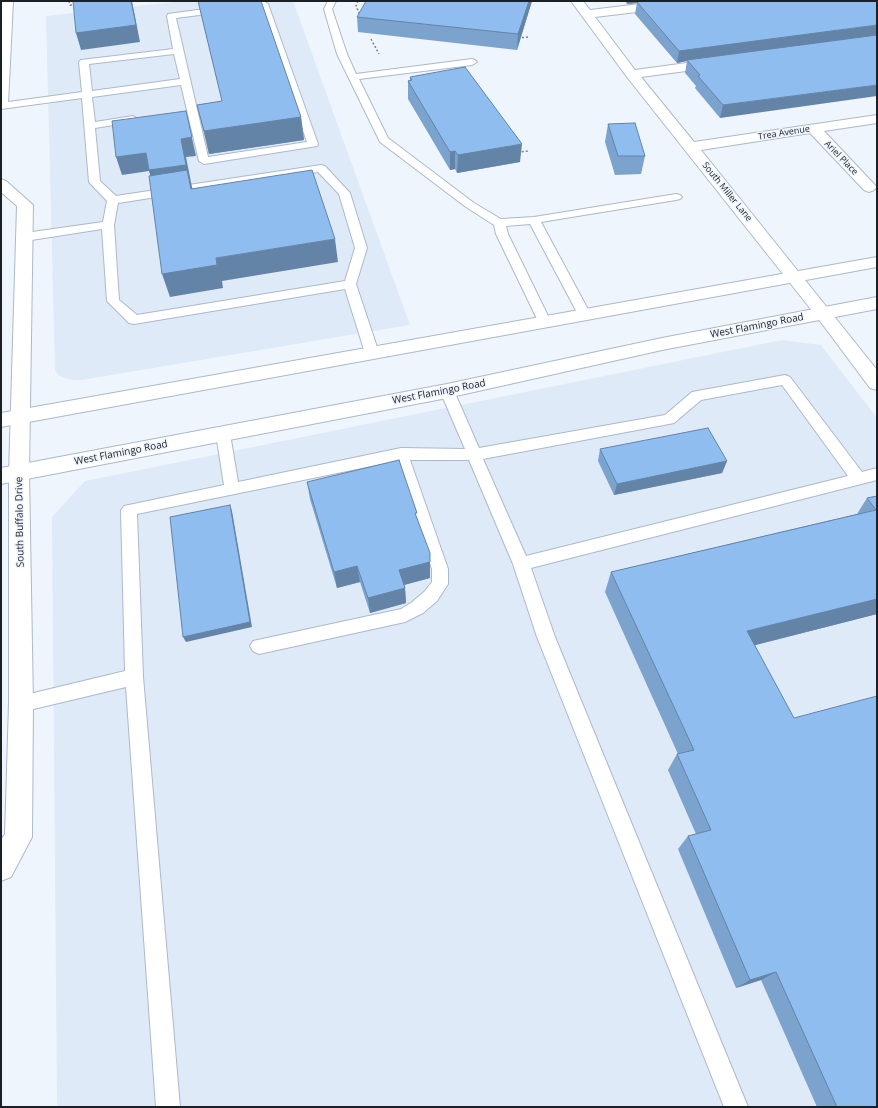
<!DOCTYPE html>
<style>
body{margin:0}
#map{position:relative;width:878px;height:1108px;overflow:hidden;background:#eff5fc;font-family:"Open Sans",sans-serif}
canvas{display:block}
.frame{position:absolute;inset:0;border:2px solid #1b2025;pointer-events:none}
</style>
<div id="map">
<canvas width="878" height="1108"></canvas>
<div class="frame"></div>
</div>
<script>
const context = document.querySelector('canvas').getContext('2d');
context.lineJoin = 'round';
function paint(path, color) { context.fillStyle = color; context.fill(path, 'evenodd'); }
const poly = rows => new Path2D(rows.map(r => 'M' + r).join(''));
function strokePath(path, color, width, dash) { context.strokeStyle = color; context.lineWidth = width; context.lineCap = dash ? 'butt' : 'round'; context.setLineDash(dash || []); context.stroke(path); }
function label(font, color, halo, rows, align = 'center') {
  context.font = font + ' "Open Sans",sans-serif'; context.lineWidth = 3; context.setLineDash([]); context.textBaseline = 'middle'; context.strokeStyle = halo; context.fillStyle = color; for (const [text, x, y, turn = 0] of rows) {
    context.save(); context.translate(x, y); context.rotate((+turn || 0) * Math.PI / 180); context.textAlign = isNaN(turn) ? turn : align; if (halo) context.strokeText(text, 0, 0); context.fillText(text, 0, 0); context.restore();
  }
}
const built = poly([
 [183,1,293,1,410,325,82,380,72,380,65,378,58,375,55,370,46,16],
 [782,340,821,345,877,418,877,1107,57,1107,52,517,85,481]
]);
const path = poly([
 [69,1,70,5,76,6],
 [358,1,356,6,360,15],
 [518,38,528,37],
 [371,39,379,54],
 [519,150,520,152,529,151]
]);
const lane = poly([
 [264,1,268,4,318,144,317,146,204,164,199,161,181,85,92,97,95,122,133,116,138,119,133,122,95,128,100,181,116,196,321,165,325,166,350,193,367,248,356,284,379,353,377,356,372,358,367,356,365,353,345,289,134,324,129,323,107,301,102,229,25,241,21,240,19,237,21,234,25,233,103,222,107,201,89,182,82,98,1,109,1,103,82,92,79,62,81,60,173,49,167,16,168,14,264,1],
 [261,7,307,142,208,157,176,18,261,7],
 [174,54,180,79,92,91,89,64,174,54],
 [318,172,339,194,355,248,345,281,137,315,119,300,114,225,118,203,318,172],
 [328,1,336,1,332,9,347,54,356,74,472,59,475,60,477,62,472,65,359,79,388,138,474,203,501,219,534,217,676,194,680,195,682,197,680,199,676,200,541,222,591,315,590,318,585,319,580,318,530,224,506,226,508,234,551,322,550,325,545,326,540,325,496,234,494,225,466,207,380,142,337,54,324,9,328,1],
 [785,375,790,377,862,472,877,468,877,480,531,568,555,637,748,1107,724,1107,537,637,513,564,469,460,410,460,448,569,448,584,437,601,423,613,405,622,259,654,253,651,250,646,253,641,401,609,411,603,425,591,432,582,432,569,396,461,137,514,143,677,180,1107,156,1107,126,687,21,712,15,710,12,704,15,698,21,696,125,671,121,510,124,506,224,485,216,434,218,430,223,429,228,430,230,434,238,482,401,448,465,449,440,391,442,388,447,386,452,388,454,391,479,448,665,415,692,392,785,375],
 [782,385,848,476,526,556,483,459,669,424,674,423,701,400,782,385]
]);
const street = poly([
 [571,1,583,1,590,10,665,1,701,1,699,4,695,5,595,17,635,70,716,59,721,60,723,63,721,66,716,67,641,77,694,142,877,115,877,123,824,131,874,184,877,187,874,190,869,192,864,190,810,133,701,150,877,370,877,390,870,388,817,317,627,77,571,1]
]);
const secondary = poly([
 [1,1,13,1,8,104,6,107,1,108,1,1],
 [1,179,6,181,33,205,29,473,33,704,32,837,11,877,1,881,1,840,5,834,9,704,9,473,17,206,1,192,1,179]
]);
const primary = poly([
 [877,257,877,267,1,427,1,413,877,257],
 [877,297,877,309,662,350,447,398,1,484,1,468,447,384,662,338,877,297]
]);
const wall = poly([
 [198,1,301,117,304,140,209,154,197,105,222,101],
 [532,1,517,50,358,32,357,17],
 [625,1,877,1,720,118,695,88,696,86,685,73,687,61,677,63,635,14,637,3,627,4],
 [410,77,520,162,457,173,455,169,450,170,408,99,408,81,410,80],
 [608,124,645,156,641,174,615,175,605,142],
 [600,449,727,461,722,473,614,495,598,461],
 [307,482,417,517,430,578,404,585,405,588,406,603,370,613,360,582,337,588,310,499],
 [877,496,877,614,755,645,877,1107,817,1107,761,980,736,988,678,849,688,836,696,834,668,770,677,754,678,754,605,592,611,572,857,514,867,498]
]);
const shadedWall = poly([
 [131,1,132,1,140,42,81,50,76,33],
 [529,1,532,1,517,50,518,34],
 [628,1,652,1,637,2,637,3,627,4],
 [877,25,877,36,687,60,687,61,677,63,679,51],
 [877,85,877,96,720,118,723,105],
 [186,111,196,156,186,157,197,212,154,189,149,171,122,175,116,157,181,139],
 [301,117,304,140,209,154,204,131],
 [522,144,520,162,457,173,458,155],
 [455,151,455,169,450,170,450,152],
 [335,239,338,262,222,281,223,288,170,297,162,274,216,258],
 [727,461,722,473,614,495,617,484],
 [230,505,232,511,252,627,186,642,183,637],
 [430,553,430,578,400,586,399,570],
 [357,566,360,582,337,588,334,572],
 [405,588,406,603,370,613,368,598],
 [877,599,877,614,736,650,747,631],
 [776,972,761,980,736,988,750,980]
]);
const building = poly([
 [73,1,131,1,136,25,76,33,73,1],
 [198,1,261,1,301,117,204,131,197,105,222,101,198,1],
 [366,1,529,1,518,34,357,17,366,1],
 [643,1,877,1,877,25,679,51,637,2,643,1],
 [877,35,877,85,723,105,698,76,700,75,687,60,877,35],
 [465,67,522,144,458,155,455,151,450,152,408,81,412,80,410,77,465,67],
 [186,111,192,137,181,139,186,165,149,170,146,153,116,157,112,121,186,111],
 [635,123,645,156,618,156,608,124,635,123],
 [187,170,191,189,312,170,335,239,216,258,217,265,162,274,149,176,187,170],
 [708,428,727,461,617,484,600,449,708,428],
 [399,460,417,513,415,513,430,553,430,562,399,570,405,588,368,598,357,566,334,572,307,482,399,460],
 [877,496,877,599,747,631,794,718,877,696,877,1107,837,1107,776,972,750,980,688,836,711,830,677,754,694,750,611,572,876,510,867,498,877,496],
 [230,505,250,622,183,637,170,517,230,505]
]);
const farStreetnames = [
 ["Trea Avenue",784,133,-9],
 ["Ariel Place",841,158,46],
 ["South Miller Lane",727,192,51]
];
const streetNames = [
 ["West Flamingo Road",757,326,-11],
 ["West Flamingo Road",439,392,-11],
 ["West Flamingo Road",121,453,-11],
 ["South Buffalo Drive",20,522,-91]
];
paint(built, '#dfeaf8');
strokePath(lane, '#acb9c9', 2);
strokePath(street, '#acb9c9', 2);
strokePath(secondary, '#acb9c9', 2);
strokePath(primary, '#acb9c9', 2);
strokePath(path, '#7d8288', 1.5, [2, 2]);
paint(lane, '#fff');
paint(street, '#fff');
paint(secondary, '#fff');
paint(primary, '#fff');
paint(wall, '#7ba3ce');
paint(shadedWall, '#6484a7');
paint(building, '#8fbdef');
strokePath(building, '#6484a7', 1);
label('9px', '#1b2025', '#eff5fc', farStreetnames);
label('10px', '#1b2025', '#eff5fc', streetNames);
</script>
